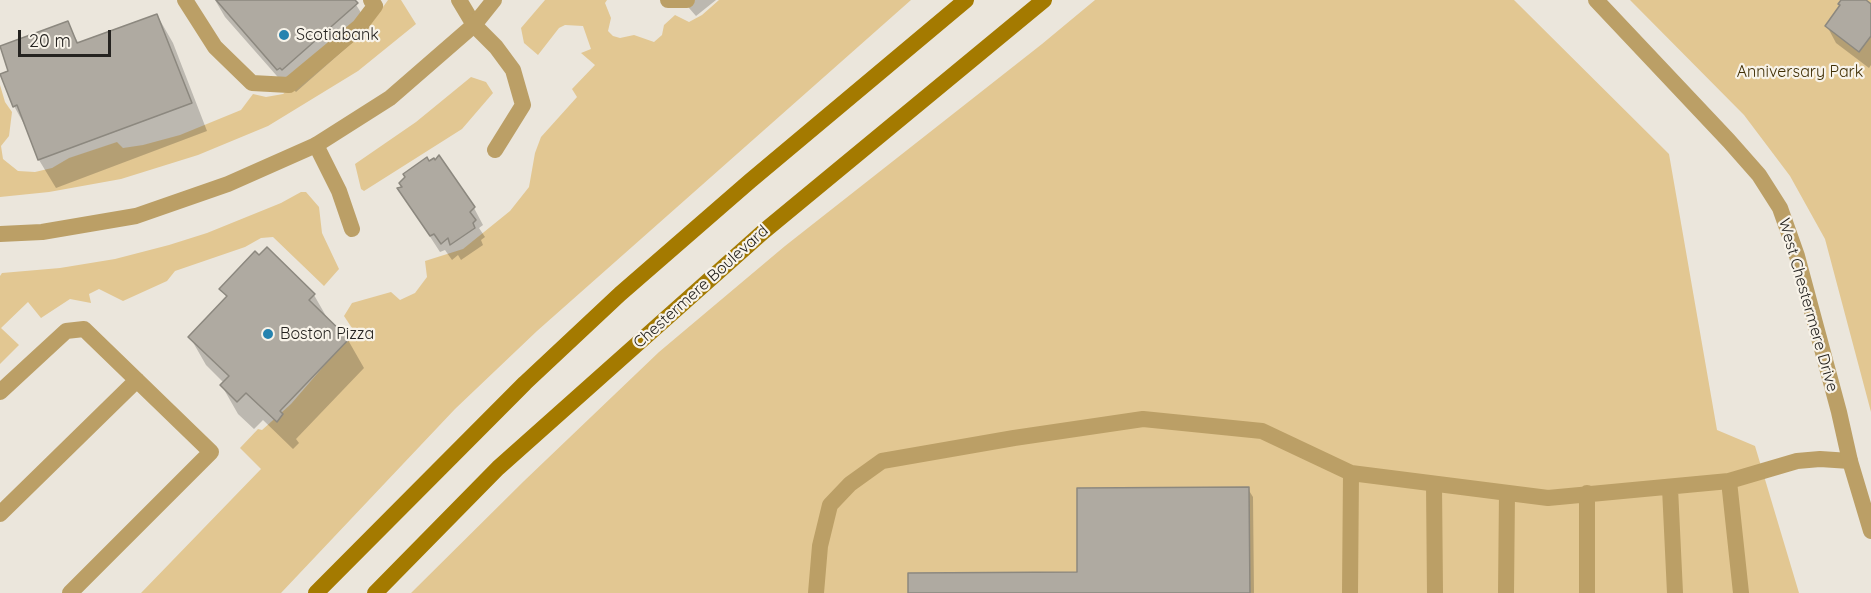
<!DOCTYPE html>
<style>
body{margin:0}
#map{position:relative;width:1871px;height:593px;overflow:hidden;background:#ebe6dc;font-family:Quicksand,sans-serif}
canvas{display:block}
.scale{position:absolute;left:18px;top:30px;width:93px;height:27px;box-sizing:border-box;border:3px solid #252320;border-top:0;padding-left:8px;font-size:18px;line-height:21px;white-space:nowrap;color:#252320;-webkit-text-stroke:4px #f8f3e9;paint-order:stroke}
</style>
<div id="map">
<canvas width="1871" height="593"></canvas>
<div class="scale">20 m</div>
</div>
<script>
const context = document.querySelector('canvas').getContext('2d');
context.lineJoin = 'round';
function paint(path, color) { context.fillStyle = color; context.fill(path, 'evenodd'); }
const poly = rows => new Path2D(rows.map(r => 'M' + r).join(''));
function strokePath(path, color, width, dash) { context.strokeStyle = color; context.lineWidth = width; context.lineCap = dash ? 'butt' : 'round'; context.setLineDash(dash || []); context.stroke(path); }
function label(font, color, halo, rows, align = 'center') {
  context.font = font + ' Quicksand,sans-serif'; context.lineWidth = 4.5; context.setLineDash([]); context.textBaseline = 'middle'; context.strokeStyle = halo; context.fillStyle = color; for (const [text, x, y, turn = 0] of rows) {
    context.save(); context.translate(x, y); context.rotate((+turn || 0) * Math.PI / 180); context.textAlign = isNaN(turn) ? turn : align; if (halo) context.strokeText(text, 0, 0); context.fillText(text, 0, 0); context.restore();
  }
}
const green = poly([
 [388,0,401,0,416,24,358,71,268,126,198,155,121,179,49,192,0,197,0,85,5,102,12,112,9,136,1,146,3,159,18,171,35,172,52,168,69,158,117,142,123,148,143,145,180,135,241,110,253,94,266,97,283,94,373,21],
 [545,0,607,0,605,3,611,18,608,31,613,36,620,38,634,35,654,42,662,35,664,25,675,15,689,22,702,15,719,0,911,0,537,331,455,409,281,593,141,593,261,469,240,448,258,429,262,430,291,404,354,331,344,316,352,303,391,292,400,300,415,293,427,277,425,261,463,249,510,211,529,187,535,153,541,137,577,97,572,89,595,65,581,53,591,49,583,26,565,25,559,28,538,55,524,43,521,28],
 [1095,0,1514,0,1669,154,1717,430,1755,446,1799,593,411,593,524,481,659,352,785,246,1042,44],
 [1630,0,1871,0,1871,412,1825,239,1790,176,1744,115],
 [471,77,486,82,493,93,462,129,364,191,361,189,355,164,416,122],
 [301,192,306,192,319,207,322,233,339,269,324,286,273,237,261,238,245,247,175,271,167,281,123,301,99,289,89,294,91,303,70,299,41,318,28,302,1,328,19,345,0,364,0,276,2,273,60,268,115,259,169,245,207,233,281,203]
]);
const shadow = poly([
 [215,0,353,0,370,27,296,92,294,90,291,92,225,17],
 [682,0,716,0,696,16],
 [1843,0,1864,0,1871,5,1871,65,1869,68,1836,43,1827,26,1841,6],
 [157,15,173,43,207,131,56,188,39,160,29,133,14,106,10,72,67,23,79,44],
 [399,189,474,208,483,225,479,228,485,237,481,240,483,245,461,260,458,255,452,260,445,250,440,252],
 [267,249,314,295,330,323,348,340,364,368,296,439,299,443,293,449,263,420,254,429,238,414,222,386,224,383,206,365,190,337,227,298,221,289],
 [1248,489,1253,497,1254,593,910,593,1078,573]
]);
const building = poly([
 [216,0,355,0,358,3,282,70,280,68,277,70,216,0],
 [1841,0,1866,0,1871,4,1871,36,1859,52,1825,26,1840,5,1838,4,1841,0],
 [157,14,192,103,38,160,17,105,13,107,0,74,8,71,0,46,68,21,77,43,157,14],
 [439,155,475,207,470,212,476,220,473,223,475,228,450,245,448,238,441,244,434,234,430,236,397,188,402,187,399,183,405,177,403,174,427,157,429,161,434,158,435,160,439,155],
 [267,247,315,294,309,300,349,339,280,411,283,414,277,422,246,393,237,402,220,385,229,376,188,337,227,296,219,289,255,251,259,255,267,247],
 [1249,487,1250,593,908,593,908,573,1077,572,1077,488,1249,487]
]);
const service = poly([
 [185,0,215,47,252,83,289,85,359,27,375,6,371,0],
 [459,0,474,25,496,47,513,70,523,105,495,150],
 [668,0,687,0],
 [316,145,339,191,352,229],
 [0,392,66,331,84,329,211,452,70,593],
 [1729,481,1741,593],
 [1434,484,1435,593],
 [1670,488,1675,593],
 [1587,493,1587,593],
 [0,514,137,380],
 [816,593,820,546,830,505,850,484,882,461,1014,438,1143,419,1262,431,1351,473],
 [1350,593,1351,473,1548,498,1729,481,1797,461,1820,459,1850,461],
 [1506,593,1507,493]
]);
const minor = poly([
 [0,234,42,232,136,216,228,184,316,145,390,98,474,25,494,0]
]);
const tertiary = poly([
 [1596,0,1729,141,1759,175,1780,208,1797,256,1839,412,1850,461,1871,531]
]);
const secondary = poly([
 [316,593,525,383,620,294,750,181,966,0],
 [375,593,498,468,763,232,1044,0]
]);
const markers = [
 [284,35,6,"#2683af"],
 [268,334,6,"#2683af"]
];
const poiNames = [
 ["Scotiabank",296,35],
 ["Boston Pizza",280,334]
];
const parkNames = [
 ["Anniversary Park",1800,72]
];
const streetNames = [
 ["Chestermere Boulevard",701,287,-42],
 ["West Chestermere Drive",1808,305,74]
];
paint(green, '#e2c792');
paint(shadow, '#0003');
paint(building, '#afaaa1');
strokePath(building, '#8c887f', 1.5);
strokePath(service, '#bb9f66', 16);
strokePath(minor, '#bb9f66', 16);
strokePath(tertiary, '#bb9f66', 16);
strokePath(secondary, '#a47a00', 16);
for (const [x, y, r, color] of markers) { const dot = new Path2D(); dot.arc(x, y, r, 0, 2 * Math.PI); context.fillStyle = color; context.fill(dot); strokePath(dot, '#f8f3e9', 2); }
label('16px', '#252320', '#f8f3e9', poiNames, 'left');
label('16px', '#413006', '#f8f3e9', parkNames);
label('16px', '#252320', '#f8f3e9', streetNames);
</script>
